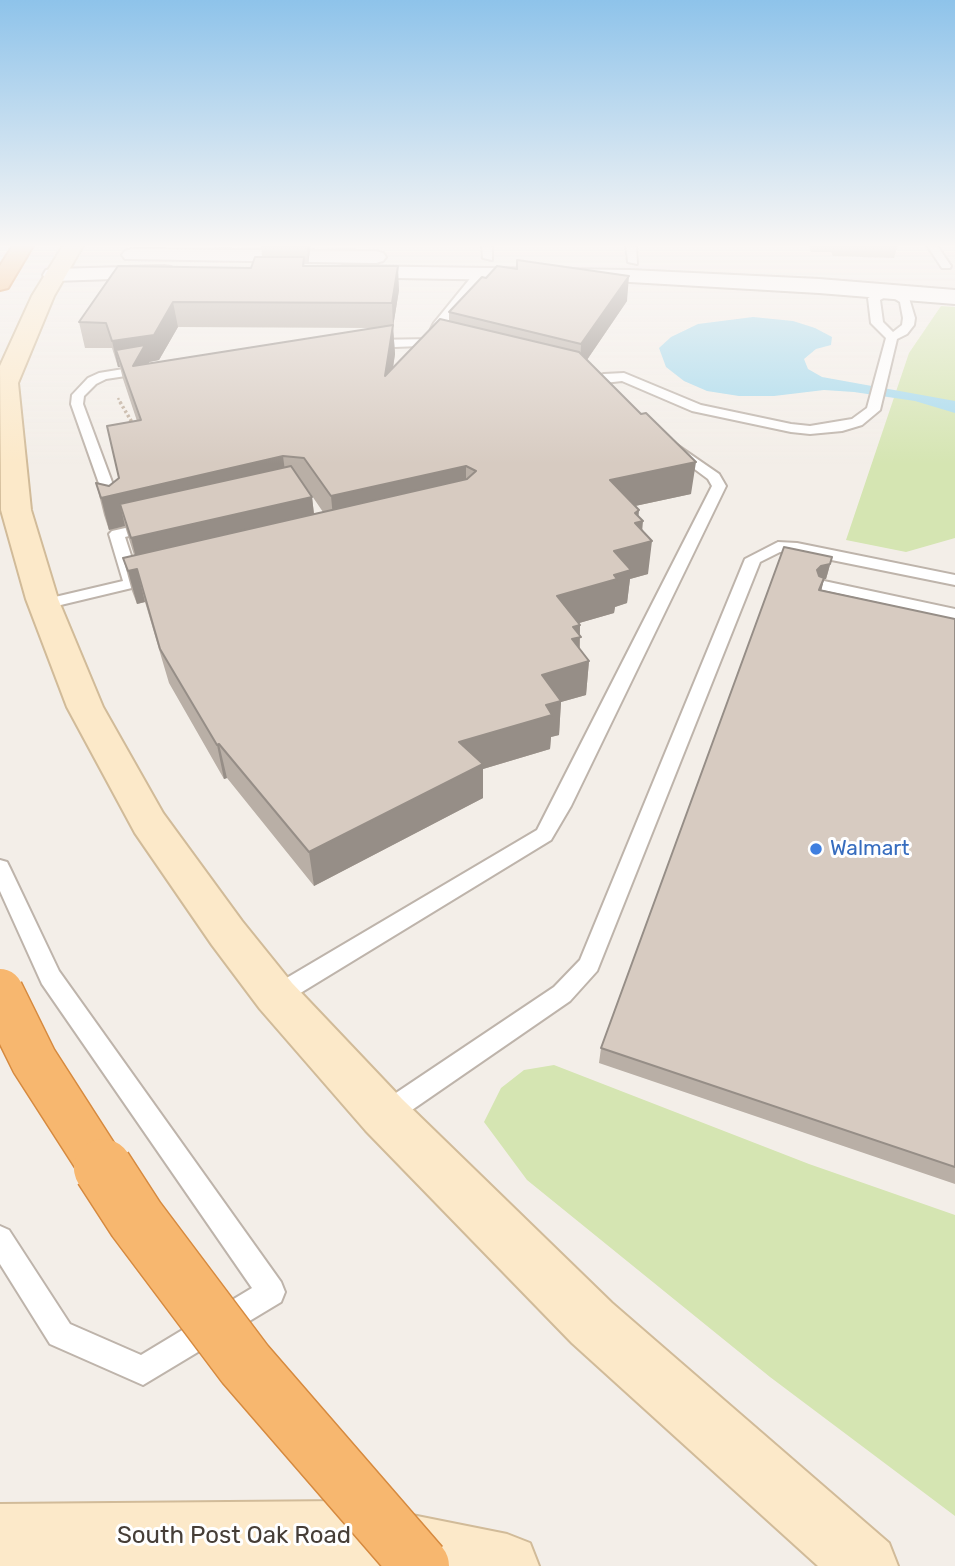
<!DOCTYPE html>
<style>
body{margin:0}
canvas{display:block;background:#f3eee8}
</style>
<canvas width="955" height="1566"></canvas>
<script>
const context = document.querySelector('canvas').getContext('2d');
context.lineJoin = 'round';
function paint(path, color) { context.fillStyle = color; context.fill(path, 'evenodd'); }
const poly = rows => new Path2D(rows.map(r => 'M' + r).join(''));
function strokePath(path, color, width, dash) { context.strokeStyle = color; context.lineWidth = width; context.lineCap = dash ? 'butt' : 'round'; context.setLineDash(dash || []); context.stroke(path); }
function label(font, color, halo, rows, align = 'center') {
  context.font = font + ' Rubik,sans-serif'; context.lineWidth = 6; context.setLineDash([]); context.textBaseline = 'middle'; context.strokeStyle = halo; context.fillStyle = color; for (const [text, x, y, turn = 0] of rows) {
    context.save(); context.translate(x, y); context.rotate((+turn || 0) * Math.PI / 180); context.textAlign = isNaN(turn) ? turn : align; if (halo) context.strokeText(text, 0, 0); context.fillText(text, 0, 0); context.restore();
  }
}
const green = poly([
 [941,306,955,307,955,538,906,552,846,540,909,353],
 [554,1065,809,1164,955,1215,955,1516,770,1377,527,1180,484,1122,501,1088,524,1070]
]);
const water = poly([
 [753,317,793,321,815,328,832,337,831,345,816,349,804,359,808,369,822,377,955,401,955,413,915,401,854,392,824,390,774,396,739,396,707,391,684,381,666,367,659,348,671,337,698,324]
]);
const pathFar1 = poly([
 [118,398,121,404]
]);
const path = poly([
 [120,402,133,424]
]);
const lane = poly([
 [482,244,492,244,492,260,483,258,482,244],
 [626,244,636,244,637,264,628,262,626,244],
 [926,244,936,244,951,266,950,268,942,268,926,244],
 [481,269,486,272,443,329,449,342,447,345,368,348,362,344,368,340,434,339,431,329,434,323,477,270,481,269],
 [885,289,893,289,909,298,915,318,914,325,907,334,897,339,880,410,862,425,842,431,810,434,791,432,692,411,622,381,604,383,612,395,606,399,592,388,593,378,604,374,624,373,701,405,791,424,810,426,852,419,867,408,886,338,871,323,868,298,885,289],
 [889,295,900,302,903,318,902,325,893,332,883,322,880,300,889,295],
 [148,365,154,369,152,372,106,379,96,384,84,396,83,404,122,509,115,513,108,509,71,404,72,395,88,378,99,373,148,365],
 [674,443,719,474,726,486,571,806,551,840,284,1003,276,1006,268,1003,265,996,268,989,537,830,712,486,708,479,669,450,669,444,674,443],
 [152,522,159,526,157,529,125,537,138,577,155,573,163,578,161,581,44,609,38,607,36,604,38,601,123,581,109,534,112,531,152,522],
 [778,542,797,543,955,575,955,585,797,553,780,552,760,562,597,971,570,1001,393,1123,384,1126,375,1123,372,1115,375,1107,554,987,580,960,745,559,778,542],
 [824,581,955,609,955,619,818,589,816,586,818,583,824,581],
 [0,860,7,862,10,868,59,971,281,1282,285,1292,281,1302,143,1385,50,1344,0,1264,0,1226,9,1230,70,1324,141,1355,252,1288,42,984,0,891,0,860]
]);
const street = poly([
 [132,249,376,251,383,253,386,257,383,261,376,263,125,259,122,255,125,251,132,249],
 [163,266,171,267,174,272,171,277,54,281,46,280,43,275,46,270,54,269,163,266],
 [346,266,630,270,819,279,955,290,955,304,819,293,630,282,338,277,335,272,338,267,346,266]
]);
const secondary = poly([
 [64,244,84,244,54,296,18,383,31,510,58,599,103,707,163,813,242,921,292,983,402,1099,612,1303,889,1543,898,1566,818,1566,572,1343,366,1131,260,1009,212,945,135,833,67,707,26,599,1,510,0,366,32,296,64,244],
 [342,1501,507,1534,530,1543,539,1566,0,1566,0,1504,342,1501]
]);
const highway = poly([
 [14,244,34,244,8,288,0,290,0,266,14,244]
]);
const highwayBridgeFar1 = poly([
 [0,992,34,1061,104,1170]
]);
const highwayBridge = poly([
 [103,1168,136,1219,245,1364,420,1566]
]);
const wall = poly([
 [261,244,311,244,308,264,304,264,305,266,399,290,393,327,395,354,393,368,449,321,449,312,627,301,587,360,691,494,635,506,642,531,648,574,630,579,627,603,615,607,614,613,579,623,580,625,580,649,589,661,586,695,561,702,559,735,551,737,550,749,483,769,483,798,314,886,227,778,224,779,169,683,145,602,137,604,132,591,123,558,134,555,125,526,109,530,104,515,96,483,109,486,119,478,137,421,123,379,120,367,118,367,112,348,85,348,79,322,251,268,262,257],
 [178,327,373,328,149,364,149,362,159,360],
 [307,489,308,490,323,512,314,514,312,497],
 [518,244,584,244,584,246],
 [808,244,898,244,894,258,833,256,831,252,811,252],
 [832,557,828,572,826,579,824,579,821,590,955,619,955,1184,599,1063,601,1048]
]);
const shadedWall = poly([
 [307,244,311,244,308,264],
 [398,266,399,290,393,327,395,354,387,407,385,376,393,326,392,303],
 [629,276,627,301,580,370,581,344],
 [173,302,178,327,159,360,149,362,152,375,140,396,116,350,120,367,118,367,112,341],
 [283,456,287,487,120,504,125,526,109,530,101,498],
 [696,462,691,494,607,512,610,480],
 [466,466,466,497,334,528,331,496],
 [312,497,316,532,140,574,131,538],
 [639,510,638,523,643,521,641,544,652,541,648,574,630,579,627,603,615,607,614,613,555,630,557,596],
 [832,557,828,572,826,579,824,579,821,592,817,581,817,570],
 [137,569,145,602,137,604,128,571],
 [580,625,579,664,589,661,586,695,561,702,559,735,551,737,550,749,483,769,483,798,314,886,309,852,459,742,542,675,573,627],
 [219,744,227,778,224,779,217,745]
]);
const building = poly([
 [255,257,304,257,303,266,398,266,392,303,173,302,154,335,112,341,106,323,79,322,118,266,251,268,255,257],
 [517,260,629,276,581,344,449,312,482,277,486,278,497,266,517,269,517,260],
 [440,319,579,352,641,414,646,413,696,462,610,480,639,510,635,513,643,521,635,523,652,541,614,551,631,570,614,575,617,579,557,596,580,625,573,627,581,637,572,639,589,661,542,675,561,701,546,705,552,715,459,742,483,764,309,852,219,744,217,745,160,649,137,569,128,571,123,558,467,479,476,471,466,466,331,496,304,458,283,456,101,498,96,483,109,486,119,478,107,426,141,420,116,350,145,345,133,366,393,325,385,376,440,319],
 [291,466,312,497,131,538,120,504,291,466],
 [784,547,832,557,830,564,821,566,817,570,819,576,824,578,819,590,955,619,955,1167,601,1048,784,547]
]);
const markers = [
 [816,849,7,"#3f7fe0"]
];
const shopNames = [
 ["Walmart",830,849]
];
const nearStreetnames = [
 ["South Post Oak Road",234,1536]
];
paint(green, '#d5e5b2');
paint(water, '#a7daed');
strokePath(lane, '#beb4ab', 4);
strokePath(street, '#beb4ab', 4);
strokePath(secondary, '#d1bb99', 4);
strokePath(highway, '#d68a3f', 4);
strokePath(pathFar1, '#bfae9c', 2.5, [2, 2]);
strokePath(path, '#bfae9c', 3.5, [2.5, 2.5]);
paint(lane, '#fff');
paint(street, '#fff');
paint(secondary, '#fce9c9');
paint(highway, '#f7b76f');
strokePath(highwayBridgeFar1, '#d68a3f', 49, []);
strokePath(highwayBridge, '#d68a3f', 61, []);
strokePath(highwayBridgeFar1, '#f7b76f', 46);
strokePath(highwayBridge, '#f7b76f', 58);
paint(wall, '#b9afa6');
paint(shadedWall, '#968e87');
paint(building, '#d7cbc1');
strokePath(building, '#968e87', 2);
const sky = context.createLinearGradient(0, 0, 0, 464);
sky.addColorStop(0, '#8ec3ea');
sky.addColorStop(0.53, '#faf7f5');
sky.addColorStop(1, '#faf7f500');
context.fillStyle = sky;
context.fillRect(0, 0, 955, 464);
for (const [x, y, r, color] of markers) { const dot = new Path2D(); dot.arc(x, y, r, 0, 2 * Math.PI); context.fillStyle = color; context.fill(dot); strokePath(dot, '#fff', 2.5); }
label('21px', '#366cbe', '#fff', shopNames, 'left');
label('24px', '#463e37', '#fff', nearStreetnames);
</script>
